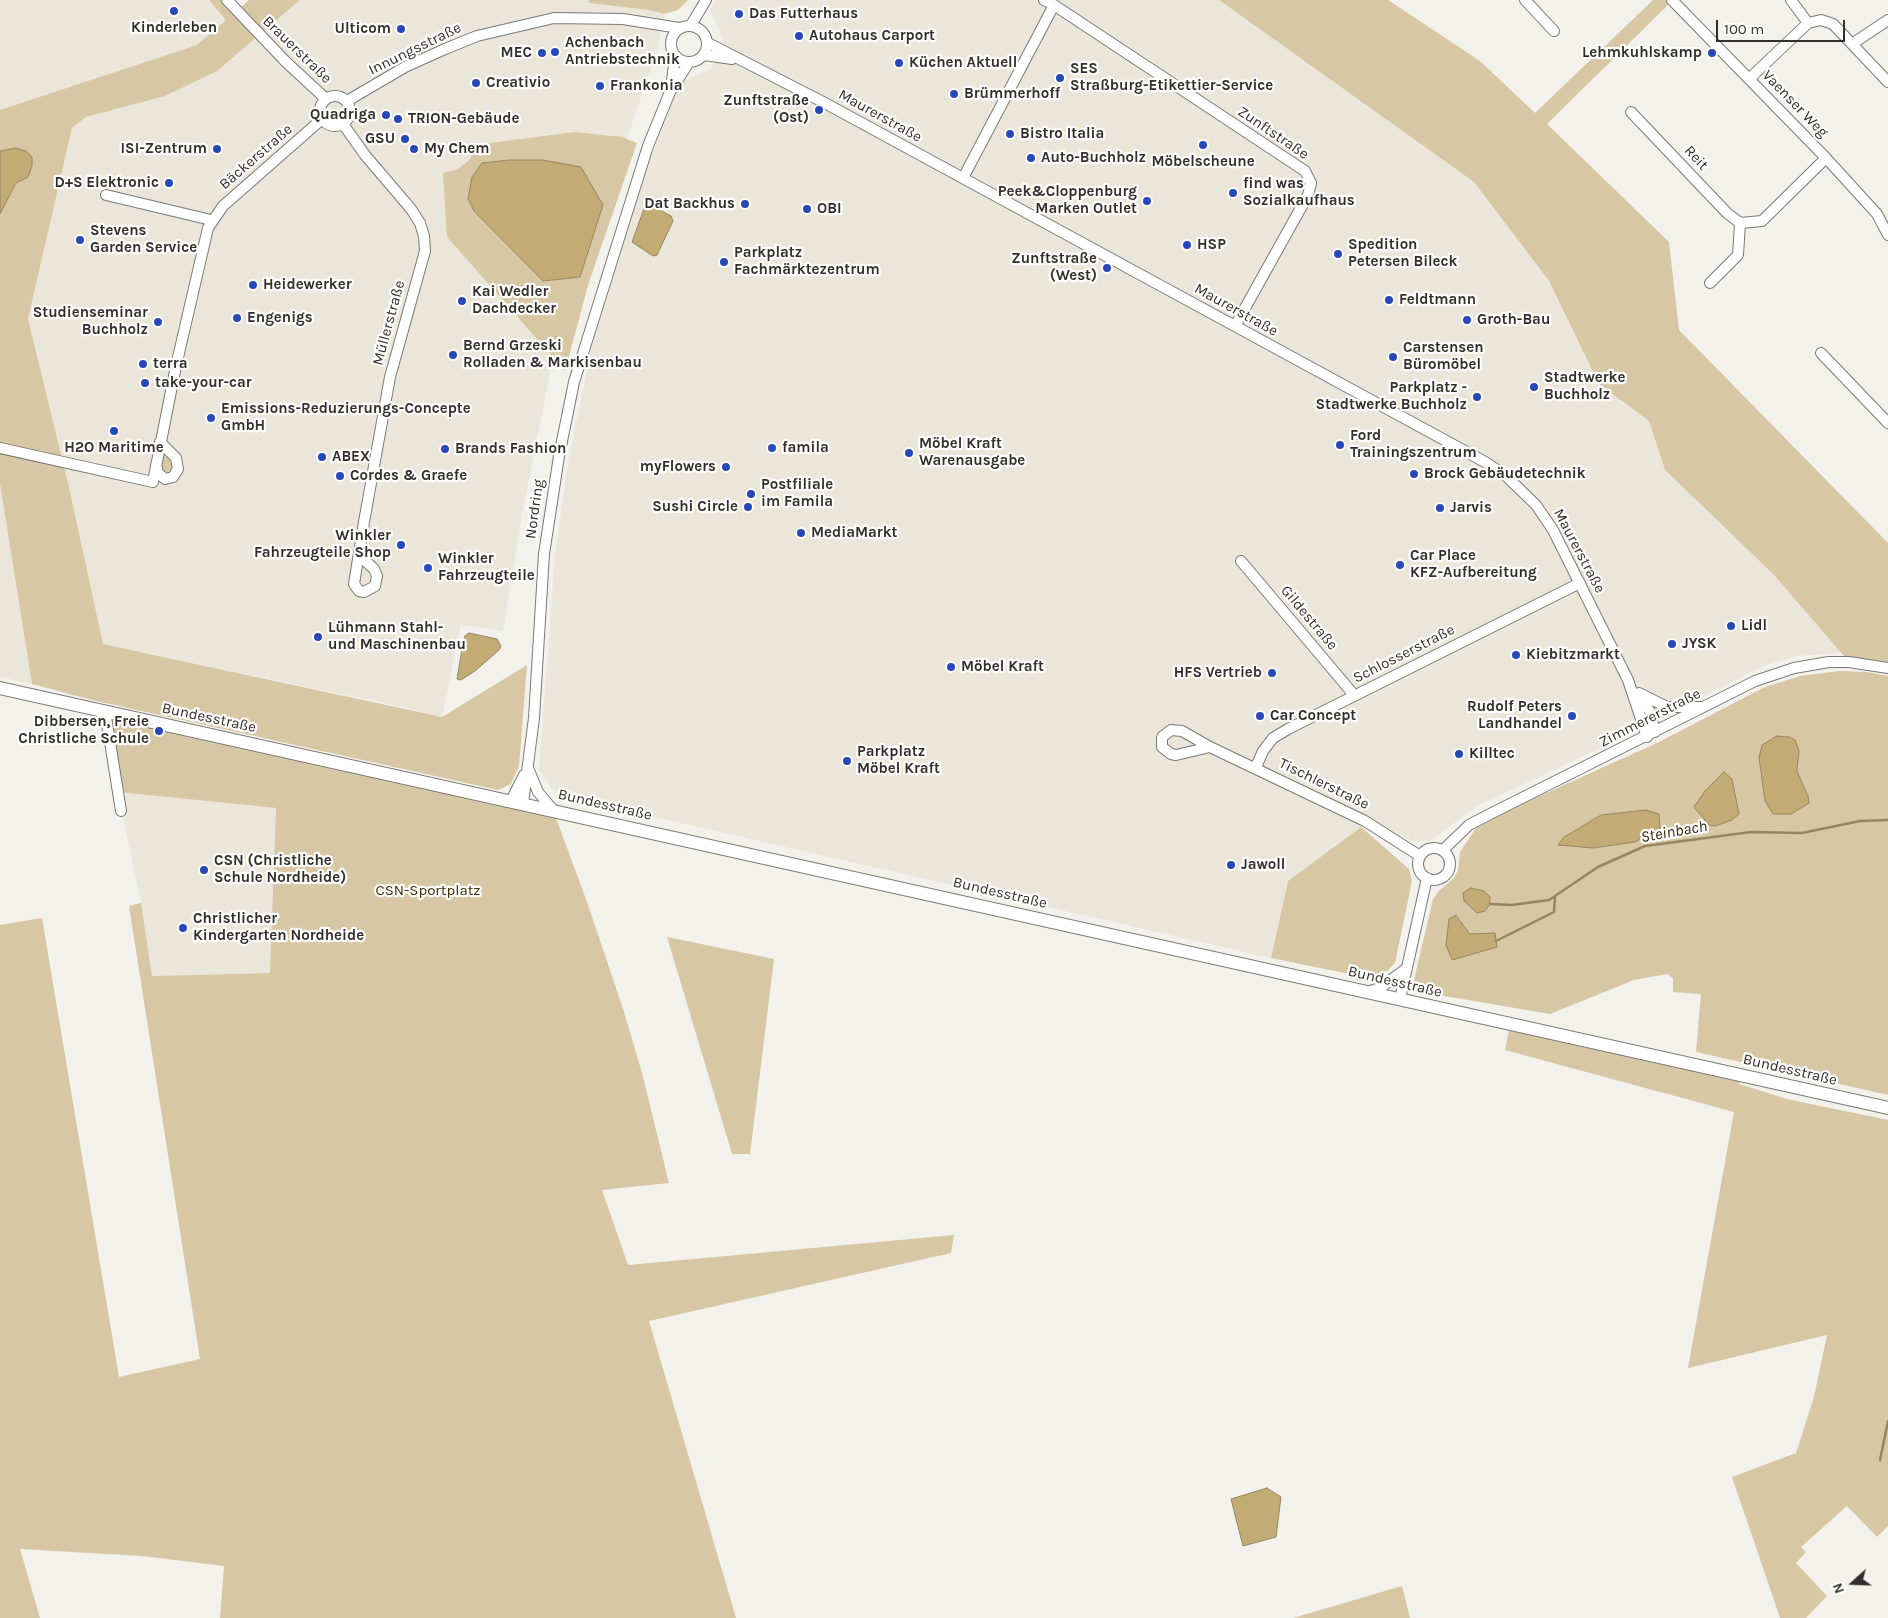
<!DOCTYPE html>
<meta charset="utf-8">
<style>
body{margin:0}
#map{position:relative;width:1888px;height:1618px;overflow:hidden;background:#f3f1ec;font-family:Karla,sans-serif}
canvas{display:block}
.north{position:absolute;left:1828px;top:1558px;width:50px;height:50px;-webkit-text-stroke:4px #fffefc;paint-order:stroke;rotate:250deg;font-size:14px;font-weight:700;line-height:20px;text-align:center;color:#302f2d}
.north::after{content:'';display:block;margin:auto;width:18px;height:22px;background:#302f2d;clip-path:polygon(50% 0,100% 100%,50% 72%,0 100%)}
.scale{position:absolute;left:1716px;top:20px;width:129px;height:22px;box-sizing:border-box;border:2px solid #302f2d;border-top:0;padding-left:6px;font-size:15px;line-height:18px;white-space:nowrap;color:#302f2d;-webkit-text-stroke:4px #fffefc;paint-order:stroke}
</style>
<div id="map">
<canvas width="1888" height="1618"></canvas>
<div class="north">N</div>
<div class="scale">100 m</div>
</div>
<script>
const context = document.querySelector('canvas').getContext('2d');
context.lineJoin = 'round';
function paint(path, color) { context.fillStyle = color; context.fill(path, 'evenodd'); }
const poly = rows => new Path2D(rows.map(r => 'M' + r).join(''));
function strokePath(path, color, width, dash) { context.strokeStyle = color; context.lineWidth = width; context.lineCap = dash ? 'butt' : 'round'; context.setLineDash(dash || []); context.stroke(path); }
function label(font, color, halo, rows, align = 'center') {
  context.font = font + ' Karla,sans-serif'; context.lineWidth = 4.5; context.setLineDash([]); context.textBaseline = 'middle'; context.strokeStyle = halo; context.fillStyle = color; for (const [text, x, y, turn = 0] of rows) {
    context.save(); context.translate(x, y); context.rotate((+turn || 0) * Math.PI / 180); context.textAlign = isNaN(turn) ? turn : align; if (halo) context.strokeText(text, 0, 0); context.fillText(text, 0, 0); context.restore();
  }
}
const built = poly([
 [0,0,209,0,227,20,197,45,0,110],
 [300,0,589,0,590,3,649,10,664,14,658,46,627,139,622,137,475,145,470,158,458,169,447,237,553,358,522,515,503,631,461,625,442,717,407,708,103,644,69,487,28,319,72,128,86,117,165,96,273,23],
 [716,0,1219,0,1474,182,1549,281,1599,384,1649,421,1665,470,1774,575,1841,653,1796,656,1763,666,1647,726,1477,806,1432,840,1414,842,1367,817,1361,827,1288,881,1271,958,567,797,554,790,539,770,555,553,570,451,592,346,648,166,672,101,684,81,711,69,724,41,710,10],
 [0,484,32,684,0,677],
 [118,792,276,808,270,973,152,976,141,903]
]);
const green = poly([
 [209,0,227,0,237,11,249,0,300,0,217,71,165,96,86,117,72,128,28,319,69,487,103,644,442,717,527,665,519,766,511,784,498,790,92,700,32,684,0,484,0,214,16,183,28,177,2,150,0,151,0,110,197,45,226,20],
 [589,0,688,0,678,10,664,14,649,10,589,3],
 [1219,0,1388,0,1480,61,1535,113,1653,0,1673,0,1547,124,1669,242,1679,330,1888,543,1888,668,1849,662,1774,575,1665,470,1649,421,1599,384,1549,281,1474,182],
 [574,132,622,137,637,143,589,282,565,371,447,237,443,173,458,169,470,159,475,145],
 [509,160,543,160,602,205,579,277,543,281,474,211,482,163],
 [168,456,174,468,167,472,163,472,161,463,163,457],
 [1840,671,1867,672,1888,676,1888,1095,1696,1052,1701,994,1673,992,1673,978,1667,974,1634,980,1550,1014,1427,993,1413,984,1433,899,1438,892,1454,878,1458,870,1460,852,1476,828,1509,810,1659,742,1765,687,1800,676],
 [1799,764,1797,771,1808,796,1763,786,1760,771],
 [1646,810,1659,814,1660,829,1635,842,1593,848,1564,837,1601,815],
 [1457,915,1470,934,1449,919],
 [105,711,553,810,587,902,624,1012,642,1073,669,1183,602,1190,628,1265,954,1235,951,1253,649,1321,736,1618,220,1618,224,1566,142,1556,20,1549,40,1618,0,1618,0,925,42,918,119,1377,200,1359,129,906,141,903,152,976,270,973,276,808,118,792],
 [1361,827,1409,869,1412,881,1395,963,1387,971,1364,977,1271,958,1288,881],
 [667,937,774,959,750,1154,732,1154],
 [1510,1024,1741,1075,1739,1084,1787,1099,1888,1120,1888,1526,1877,1537,1847,1506,1801,1547,1806,1552,1796,1563,1827,1596,1806,1618,1780,1618,1732,1477,1796,1453,1814,1397,1827,1335,1688,1368,1734,1112,1505,1050],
 [1402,1586,1410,1618,1293,1618]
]);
const water = poly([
 [16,148,26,151,32,157,32,166,28,177,16,183,0,214,0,151,16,148],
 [509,160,543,160,581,167,603,205,580,277,543,281,474,211,468,199,472,177,482,163,509,160],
 [651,205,671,216,673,221,657,255,653,256,632,242,645,206,651,205],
 [469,633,497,639,501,646,499,650,475,671,461,680,457,679,462,649,465,636,469,633],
 [1777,736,1789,737,1795,740,1799,751,1797,771,1808,796,1809,803,1791,814,1773,814,1765,801,1759,758,1762,745,1777,736],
 [1724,772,1732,779,1739,814,1732,820,1715,826,1709,825,1694,807,1705,791,1724,772],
 [1646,810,1659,814,1660,829,1635,842,1593,848,1558,845,1564,837,1601,815,1646,810],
 [1471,888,1484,891,1490,897,1490,904,1485,911,1477,913,1464,901,1463,893,1471,888],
 [1456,915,1470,934,1495,933,1497,947,1452,960,1446,945,1449,919,1456,915],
 [1267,1488,1281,1497,1276,1537,1243,1546,1231,1499,1267,1488]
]);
const stream = poly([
 [1490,904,1512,905,1549,900,1598,867,1645,846,1751,832,1802,833,1860,821,1888,820],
 [1496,941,1554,912,1555,896],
 [1880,1460,1888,1421]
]);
const minor = poly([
 [227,0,286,62,326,99],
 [1044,0,1054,5],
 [1525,0,1554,31],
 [1672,0,1826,158,1877,214,1888,235],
 [1791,0,1808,23],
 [691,25,706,0],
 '671 44a18 18 0 1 1 36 0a18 18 0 1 1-36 0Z',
 [708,43,823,102,1485,462,1506,476,1536,505,1553,530,1628,680,1647,737],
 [1852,44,1888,20],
 [704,55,732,59],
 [1749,79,1808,23,1821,20,1833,24,1888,82],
 [671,89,675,56],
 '320 111a15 15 0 1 1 30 0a15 15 0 1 1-30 0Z',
 [347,101,405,67,445,49,477,36,554,18,623,19,679,28],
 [1631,112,1727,213,1740,223,1762,221,1826,158],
 [343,124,365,155,411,209,420,223,424,236,425,251,390,377,364,522,354,584,359,591,364,592,375,586,377,576,374,569,359,555],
 [963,178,1054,5,1305,171,1311,183,1308,195,1235,326],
 [106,195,211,220],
 [1710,283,1738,255,1740,223],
 [1821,353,1888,423],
 [0,448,153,482,176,366,208,228,223,206,322,119],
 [156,465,158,473,165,479,173,477,178,469,176,458,160,442],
 [1241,561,1354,695],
 [1639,693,1667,707,1701,707],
 [1640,695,1650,712,1655,732],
 [105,711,121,811],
 [1210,747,1176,755,1171,754,1162,747,1162,737,1171,730,1182,731,1210,747,1365,821,1420,856],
 [1256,767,1263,751,1273,738,1288,729,1580,583],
 [528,768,538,792,553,810],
 [511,801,524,775],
 [523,803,534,718,544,554,559,456,574,382,648,146,670,92,689,62],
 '1418 864a16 16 0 1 1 32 0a16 16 0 1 1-32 0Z',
 [1443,850,1469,825,1490,814,1755,681,1794,668,1829,662,1849,662,1888,668],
 [1367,992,1380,988,1407,968],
 [1400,999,1427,878]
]);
const major = poly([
 [0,688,1888,1108]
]);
const markers = [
 [174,11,5,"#2748b8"],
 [739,14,5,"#2748b8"],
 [401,29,5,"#2748b8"],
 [799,36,5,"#2748b8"],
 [555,52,5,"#2748b8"],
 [542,53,5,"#2748b8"],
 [1712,53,5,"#2748b8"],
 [899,63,5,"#2748b8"],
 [1060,78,5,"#2748b8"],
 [476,83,5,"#2748b8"],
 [600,86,5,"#2748b8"],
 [954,94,5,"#2748b8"],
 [819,110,5,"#2748b8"],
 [386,115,5,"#2748b8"],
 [398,119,5,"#2748b8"],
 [1010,134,5,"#2748b8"],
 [405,139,5,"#2748b8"],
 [1203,145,5,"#2748b8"],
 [217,149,5,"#2748b8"],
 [414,149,5,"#2748b8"],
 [1031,158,5,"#2748b8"],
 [169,183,5,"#2748b8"],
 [1233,193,5,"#2748b8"],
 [1147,201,5,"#2748b8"],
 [745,204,5,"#2748b8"],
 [807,209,5,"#2748b8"],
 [80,240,5,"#2748b8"],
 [1187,245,5,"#2748b8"],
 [1338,254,5,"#2748b8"],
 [724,262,5,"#2748b8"],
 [1107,268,5,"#2748b8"],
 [253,285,5,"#2748b8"],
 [1389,300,5,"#2748b8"],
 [462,301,5,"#2748b8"],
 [237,318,5,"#2748b8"],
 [1467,320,5,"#2748b8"],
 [158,322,5,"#2748b8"],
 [453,355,5,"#2748b8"],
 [1393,357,5,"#2748b8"],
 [143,364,5,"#2748b8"],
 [145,383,5,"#2748b8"],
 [1534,387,5,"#2748b8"],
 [1477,397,5,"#2748b8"],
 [211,418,5,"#2748b8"],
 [114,431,5,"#2748b8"],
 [1340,445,5,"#2748b8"],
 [772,448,5,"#2748b8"],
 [445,449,5,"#2748b8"],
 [909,453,5,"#2748b8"],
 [322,457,5,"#2748b8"],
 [726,467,5,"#2748b8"],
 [1414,474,5,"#2748b8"],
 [340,476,5,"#2748b8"],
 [751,494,5,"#2748b8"],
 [748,507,5,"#2748b8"],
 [1440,508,5,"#2748b8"],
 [801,533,5,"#2748b8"],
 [401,545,5,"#2748b8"],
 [1400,565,5,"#2748b8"],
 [428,568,5,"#2748b8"],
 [1731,626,5,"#2748b8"],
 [318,637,5,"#2748b8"],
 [1672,644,5,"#2748b8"],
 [1516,655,5,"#2748b8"],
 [951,667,5,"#2748b8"],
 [1272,673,5,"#2748b8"],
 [1260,716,5,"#2748b8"],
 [1572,716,5,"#2748b8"],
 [159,731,5,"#2748b8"],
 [1459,754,5,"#2748b8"],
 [847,761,5,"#2748b8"],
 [1231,865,5,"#2748b8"],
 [204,870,5,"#2748b8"],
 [183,928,5,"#2748b8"]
];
const poiNames = [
 ["Das Futterhaus",749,14],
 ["Kinderleben",174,28,"center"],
 ["Ulticom",391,29,"right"],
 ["Autohaus Carport",809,36],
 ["Achenbach",565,43],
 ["Antriebstechnik",565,60],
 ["MEC",532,53,"right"],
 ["Lehmkuhlskamp",1702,53,"right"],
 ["Küchen Aktuell",909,63],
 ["SES",1070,69],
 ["Straßburg-Etikettier-Service",1070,86],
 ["Creativio",486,83],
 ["Frankonia",610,86],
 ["Brümmerhoff",964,94],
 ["Zunftstraße",809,101,"right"],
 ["(Ost)",809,118,"right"],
 ["Quadriga",376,115,"right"],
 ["TRION-Gebäude",408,119],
 ["Bistro Italia",1020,134],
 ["GSU",395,139,"right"],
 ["ISI-Zentrum",207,149,"right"],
 ["My Chem",424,149],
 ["Auto-Buchholz",1041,158],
 ["Möbelscheune",1203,162,"center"],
 ["D+S Elektronic",159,183,"right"],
 ["find was",1243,184],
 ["Sozialkaufhaus",1243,201],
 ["Peek&Cloppenburg",1137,192,"right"],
 ["Marken Outlet",1137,209,"right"],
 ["Dat Backhus",735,204,"right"],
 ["OBI",817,209],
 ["Stevens",90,231],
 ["Garden Service",90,248],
 ["HSP",1197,245],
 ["Spedition",1348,245],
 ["Petersen Bileck",1348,262],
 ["Parkplatz",734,253],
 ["Fachmärktezentrum",734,270],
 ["Zunftstraße",1097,259,"right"],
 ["(West)",1097,276,"right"],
 ["Heidewerker",263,285],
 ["Kai Wedler",472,292],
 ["Dachdecker",472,309],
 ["Feldtmann",1399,300],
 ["Studienseminar",148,313,"right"],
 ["Buchholz",148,330,"right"],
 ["Engenigs",247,318],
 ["Groth-Bau",1477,320],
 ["Bernd Grzeski",463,346],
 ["Rolladen & Markisenbau",463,363],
 ["Carstensen",1403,348],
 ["Büromöbel",1403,365],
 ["terra",153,364],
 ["Stadtwerke",1544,378],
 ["Buchholz",1544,395],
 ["take-your-car",155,383],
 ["Parkplatz -",1467,388,"right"],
 ["Stadtwerke Buchholz",1467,405,"right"],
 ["Emissions-Reduzierungs-Concepte",221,409],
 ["GmbH",221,426],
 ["Ford",1350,436],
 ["Trainingszentrum",1350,453],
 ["Möbel Kraft",919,444],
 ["Warenausgabe",919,461],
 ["H2O Maritime",114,448,"center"],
 ["famila",782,448],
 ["Brands Fashion",455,449],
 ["ABEX",332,457],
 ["myFlowers",716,467,"right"],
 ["Brock Gebäudetechnik",1424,474],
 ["Cordes & Graefe",350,476],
 ["Postfiliale",761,485],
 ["im Famila",761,502],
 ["Sushi Circle",738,507,"right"],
 ["Jarvis",1450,508],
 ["MediaMarkt",811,533],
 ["Winkler",391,536,"right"],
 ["Fahrzeugteile Shop",391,553,"right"],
 ["Car Place",1410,556],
 ["KFZ-Aufbereitung",1410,573],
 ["Winkler",438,559],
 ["Fahrzeugteile",438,576],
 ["Lidl",1741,626],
 ["Lühmann Stahl-",328,628],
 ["und Maschinenbau",328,645],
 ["JYSK",1682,644],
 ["Kiebitzmarkt",1526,655],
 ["Möbel Kraft",961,667],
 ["HFS Vertrieb",1262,673,"right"],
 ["Rudolf Peters",1562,707,"right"],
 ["Landhandel",1562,724,"right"],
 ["Car Concept",1270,716],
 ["Dibbersen, Freie",149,722,"right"],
 ["Christliche Schule",149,739,"right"],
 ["Parkplatz",857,752],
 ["Möbel Kraft",857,769],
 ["Killtec",1469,754],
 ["CSN (Christliche",214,861],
 ["Schule Nordheide)",214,878],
 ["Jawoll",1241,865],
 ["Christlicher",193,919],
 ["Kindergarten Nordheide",193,936]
];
const streetNames = [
 ["Innungsstraße",415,49,-26],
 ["Brauerstraße",297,50,44],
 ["Vaenser Weg",1795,104,46],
 ["Maurerstraße",880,116,29],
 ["Zunftstraße",1273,133,34],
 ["Bäckerstraße",256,157,-41],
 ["Reit",1696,158,47],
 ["Maurerstraße",1236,310,29],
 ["Müllerstraße",389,323,-75],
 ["Nordring",535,509,-82],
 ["Maurerstraße",1579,551,62],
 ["Gildestraße",1309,618,50],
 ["Schlosserstraße",1404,654,-27],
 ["Bundesstraße",209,718,12],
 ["Zimmererstraße",1650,718,-27],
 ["Tischlerstraße",1324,784,26],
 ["Bundesstraße",605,805,13],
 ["Bundesstraße",1000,893,13],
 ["Bundesstraße",1395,982,13],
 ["Bundesstraße",1790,1070,13]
];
const parkNames = [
 ["CSN-Sportplatz",428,891]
];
const waterNames = [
 ["Steinbach",1674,832,-10]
];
paint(built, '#ebe6da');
paint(green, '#d7c7a4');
paint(water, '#c3ab76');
strokePath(water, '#978660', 1);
strokePath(stream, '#978660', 2.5);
strokePath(minor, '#7a7974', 12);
strokePath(major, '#7a7974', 14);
strokePath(minor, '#fff', 10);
strokePath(major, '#fff', 12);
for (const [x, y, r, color] of markers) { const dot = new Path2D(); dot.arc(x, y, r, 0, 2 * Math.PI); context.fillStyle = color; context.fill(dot); strokePath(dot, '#fffefc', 2); }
label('bold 15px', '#302f2d', '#fffefc', poiNames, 'left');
label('15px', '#302f2d', '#fffefc', streetNames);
label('15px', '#3d2c00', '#fffefc', parkNames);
label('italic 16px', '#33280f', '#fffefc', waterNames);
</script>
